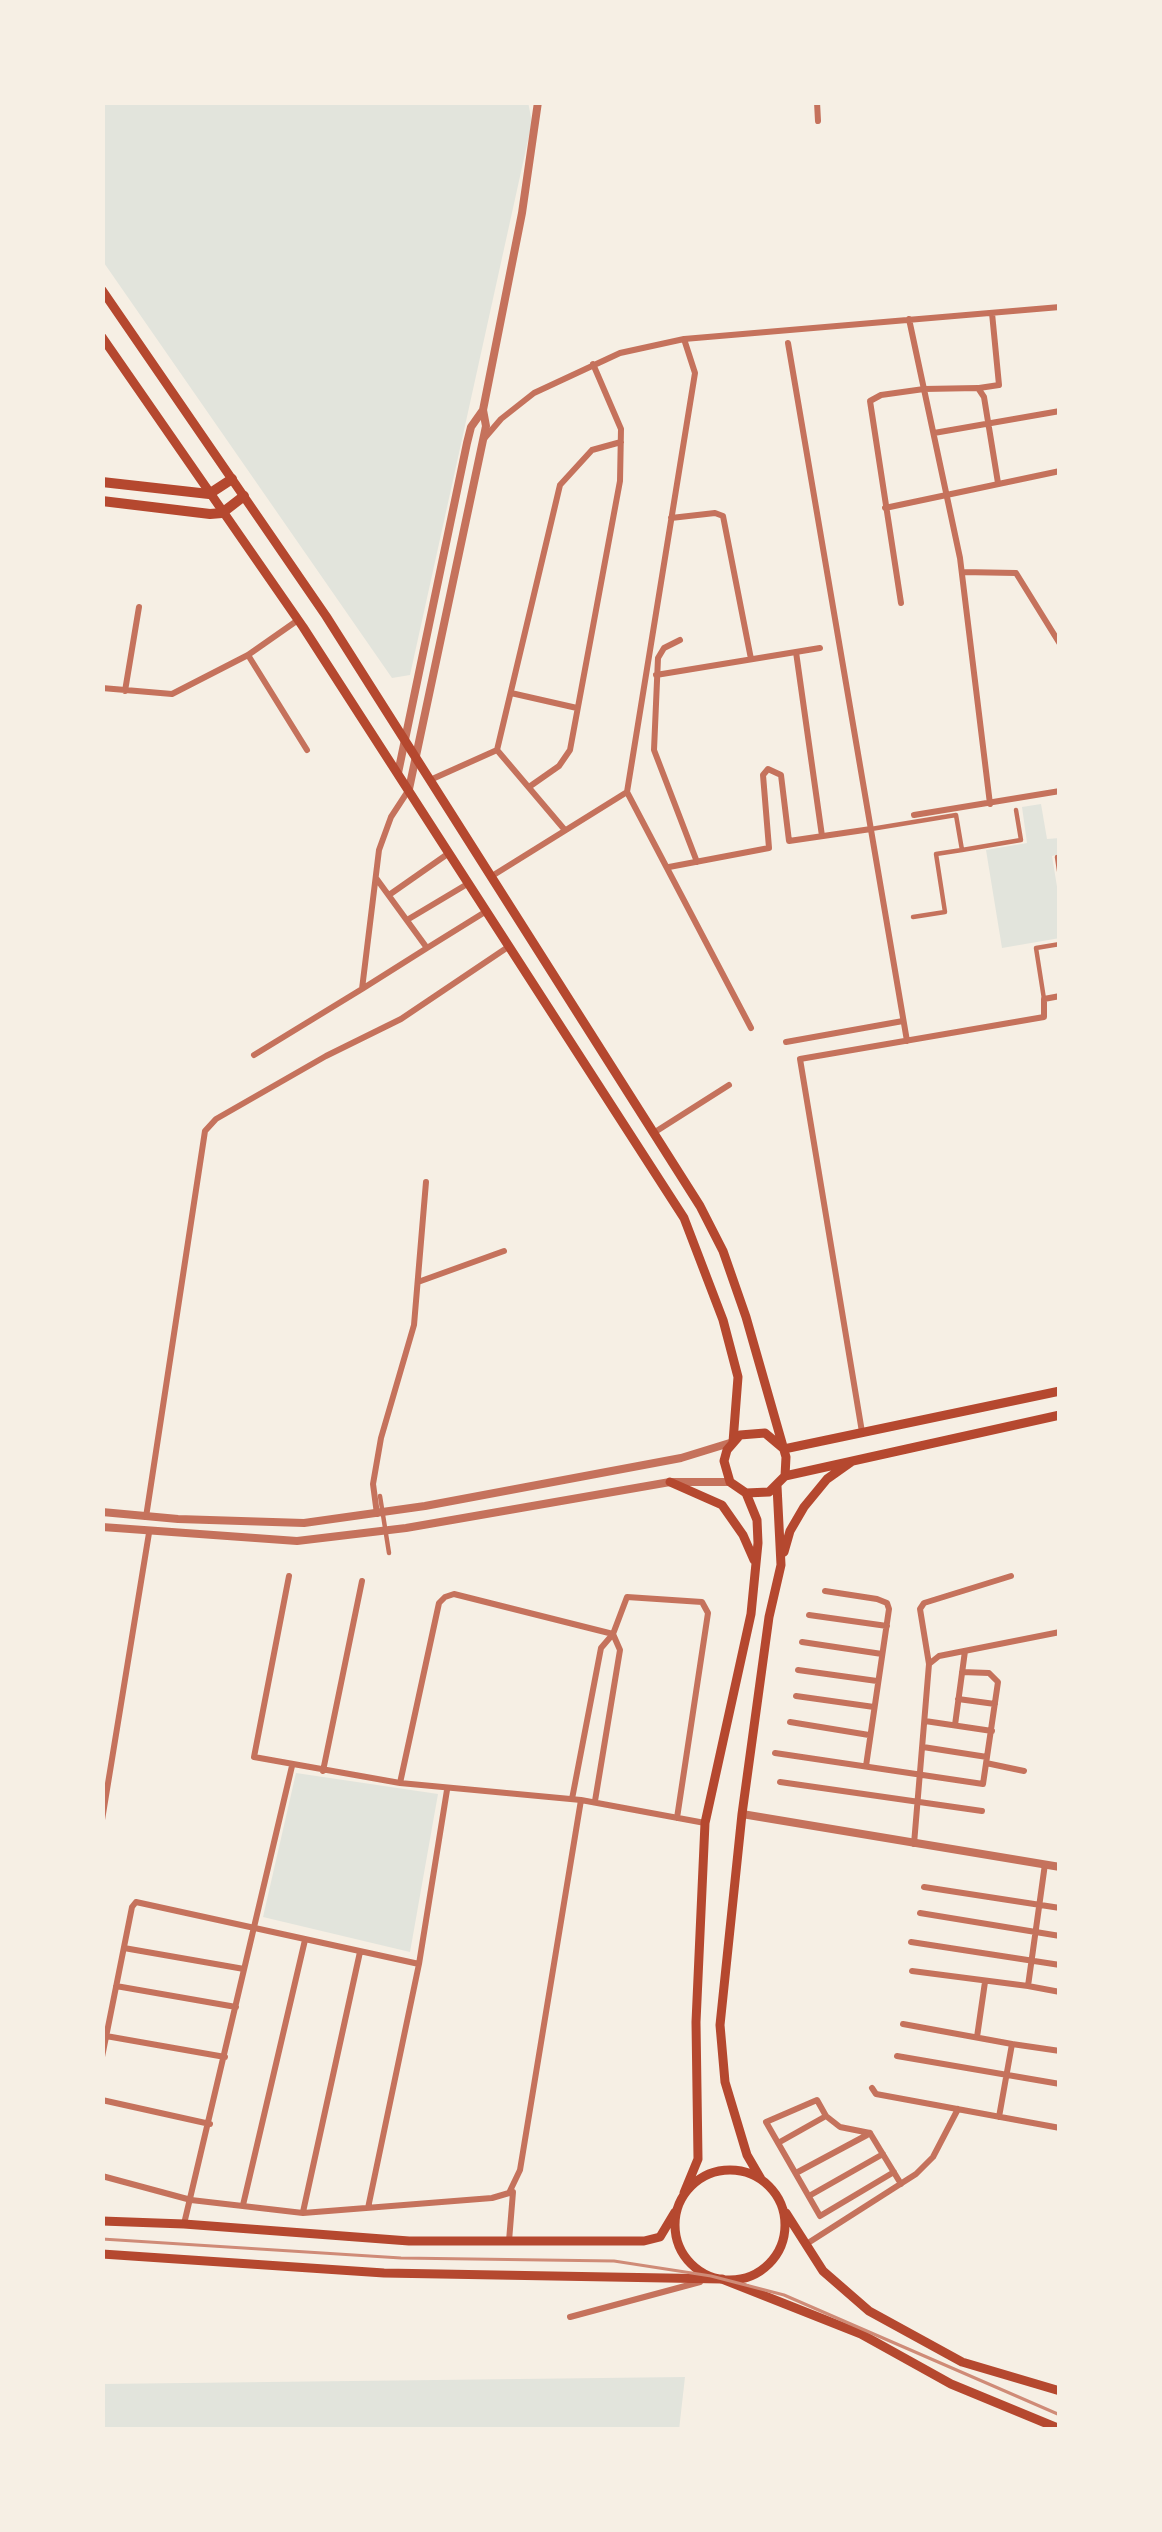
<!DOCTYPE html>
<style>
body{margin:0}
#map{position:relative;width:1162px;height:2532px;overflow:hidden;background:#f6efe4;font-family:"Work Sans",sans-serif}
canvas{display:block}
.frame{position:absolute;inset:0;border:105px solid #f6efe4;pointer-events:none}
</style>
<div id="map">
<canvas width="1162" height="2532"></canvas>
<div class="frame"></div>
</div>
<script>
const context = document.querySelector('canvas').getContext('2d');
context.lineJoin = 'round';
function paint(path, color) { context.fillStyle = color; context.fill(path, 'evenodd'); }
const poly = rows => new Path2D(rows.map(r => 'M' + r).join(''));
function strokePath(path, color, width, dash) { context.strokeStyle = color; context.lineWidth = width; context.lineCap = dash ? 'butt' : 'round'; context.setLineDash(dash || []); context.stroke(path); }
const green = poly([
 [102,102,528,102,532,122,410,675,392,678,102,260],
 [1041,804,1047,839,1060,838,1060,854,1052,856,1060,905,1060,938,1002,948,986,850,1027,843,1022,807],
 [296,1773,438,1794,410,1952,263,1917],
 [685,2377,679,2430,102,2430,102,2384]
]);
const pedestrian = poly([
 [871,829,956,815,962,850,1021,840,1016,810],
 [1060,857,1057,857,1060,877],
 [913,917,945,912,936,854,962,850],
 [1044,999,1036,948,1060,944],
 [380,1496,389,1553]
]);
const minor = poly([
 [817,102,818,121],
 [909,319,960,558,990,804],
 [684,339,695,373,627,792,751,1028],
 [788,343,907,1041],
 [979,388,999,385,992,313],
 [934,433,1060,411],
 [483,440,501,419,534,393,620,353,684,339,1060,307],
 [885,508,1060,471],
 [671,518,715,513,723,516,751,659],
 [962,572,1016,573,1060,644],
 [901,603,870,401,881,395,924,389,978,388,984,397,998,483],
 [680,640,664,648,658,658,654,750,697,862],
 [796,652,822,836],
 [248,655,307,750],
 [656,675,820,648],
 [102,688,172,694,248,655,298,620],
 [125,691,139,607],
 [511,693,577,708],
 [497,750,560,485,592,450,621,442],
 [497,750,564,829],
 [430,780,497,750],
 [529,787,559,766,570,750,620,481,621,429,593,364],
 [914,815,1060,791],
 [669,867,769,848,763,775,768,769,781,775,789,841,871,829],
 [492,876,627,792],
 [376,878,427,948,485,912],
 [389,895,449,853],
 [407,920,469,883],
 [362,989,427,948],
 [786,1042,903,1021],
 [254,1055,362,989,379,850,391,817,408,791],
 [655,1132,729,1085],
 [418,1282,504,1251],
 [862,1432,800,1059,1044,1017,1044,999,1060,996],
 [377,1514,373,1484,381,1438,414,1325,426,1182],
 [146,1517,205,1131,216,1119,326,1056,401,1019,508,947],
 [289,1576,254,1757,400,1783,581,1800,705,1823],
 [825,1591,877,1599,887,1603,889,1609,866,1766],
 [809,1615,887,1626],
 [802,1642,882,1654],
 [929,1664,920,1609,924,1603,1011,1576],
 [798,1670,877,1681],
 [796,1696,874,1707],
 [958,1699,995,1704],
 [925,1721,992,1731],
 [790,1722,869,1735],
 [955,1725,965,1651],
 [923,1747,987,1757],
 [775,1753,983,1784,998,1682,989,1673,962,1672],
 [986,1763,1024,1771],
 [323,1771,362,1581],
 [780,1782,982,1811],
 [400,1783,439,1603,445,1597,454,1594,613,1634],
 [572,1799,601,1648,613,1634,627,1597,702,1602,708,1613,677,1818],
 [595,1801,620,1650,613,1634],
 [102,1820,149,1533],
 [914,1844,929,1664,939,1656,1060,1632],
 [924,1887,1060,1908],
 [920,1913,1060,1936],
 [911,1942,1060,1965],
 [124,1948,244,1969],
 [419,1964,447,1790],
 [912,1971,1028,1986,1045,1864],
 [116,1986,236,2007],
 [1028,1986,1060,1992],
 [903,2024,1012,2044,999,2117],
 [106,2036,225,2057],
 [977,2037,985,1982],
 [1012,2044,1060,2051],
 [897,2056,1060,2084],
 [102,2057,132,1907,136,1902,419,1964,368,2208],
 [872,2088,876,2094,1060,2128],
 [102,2100,210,2124],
 [870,2133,840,2127,826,2116,817,2100,766,2122,820,2216,894,2172],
 [870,2133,901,2184],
 [778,2143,826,2116],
 [796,2173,867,2135],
 [102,2176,191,2200,303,2213,492,2198,509,2193,520,2170,581,1800],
 [809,2196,883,2154],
 [243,2205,305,1940],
 [303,2212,360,1952],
 [184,2224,292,1766],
 [509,2241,513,2192],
 [808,2243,916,2174,933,2157,958,2109],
 [570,2317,700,2282]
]);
const tertiary = poly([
 [398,773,467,443,471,427,483,410],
 [409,789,486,426,483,410,522,213,538,102],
 [102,1512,178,1519,304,1523,425,1506,681,1458,733,1442],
 [102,1527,297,1541,406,1528,670,1482,730,1482],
 [742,1814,1060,1867]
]);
const secondary = poly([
 [102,290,326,616,700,1206,723,1251,746,1317,786,1457,785,1476,769,1492,746,1493,730,1482,724,1461,727,1450,740,1435,765,1433,784,1449],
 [102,337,303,627,684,1218,723,1320,738,1377,733,1442],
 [784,1449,1060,1391],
 [785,1476,1060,1415],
 [670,1482,722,1505,743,1535,754,1560],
 [784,1552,790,1531,804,1507,827,1479,851,1462],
 '675 2225a55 55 0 1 1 110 0a55 55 0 1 1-110 0Z',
 [761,2179,747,2155,725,2082,720,2025,742,1814,769,1617,781,1565,777,1486],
 [684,2193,698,2159,696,2022,705,1823,751,1614,758,1543,757,1520,746,1493],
 [786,2213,823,2271,869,2311,962,2362,1060,2391],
 [102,2221,184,2224,409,2241,644,2241,660,2237,675,2212],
 [102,2254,384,2273,722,2279,861,2334,951,2384,1060,2429]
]);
const primary = poly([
 [102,482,209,494,232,479],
 [102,501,210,514,222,513,244,496]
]);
const rail = poly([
 [102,2239,401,2258,614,2261,711,2276,784,2295,1060,2415]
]);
paint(green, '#e2e4dc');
strokePath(pedestrian, '#c5725c', 4.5);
strokePath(minor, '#c5725c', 6);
strokePath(tertiary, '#c5725c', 8);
strokePath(secondary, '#b5482f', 9);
strokePath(primary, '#b5482f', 10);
strokePath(rail, '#cf8b77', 3);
</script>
